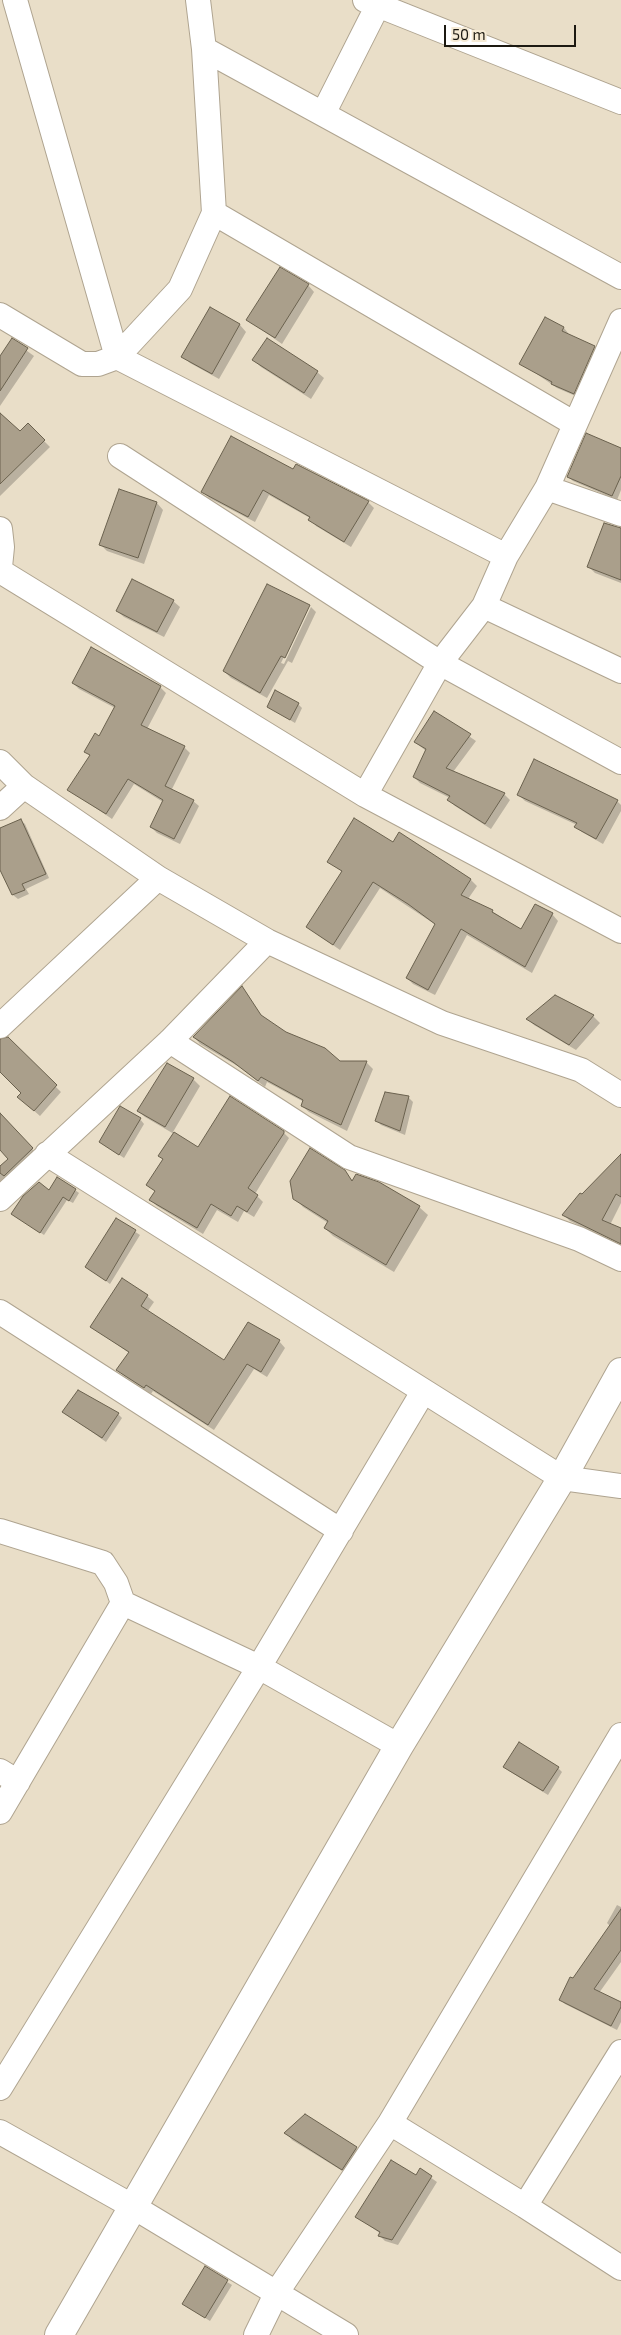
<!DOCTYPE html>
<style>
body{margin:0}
#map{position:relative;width:621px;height:2335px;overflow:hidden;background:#e9dec8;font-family:"Exo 2",sans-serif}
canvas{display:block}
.scale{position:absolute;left:444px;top:25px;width:132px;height:22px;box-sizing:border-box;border:2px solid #1c1911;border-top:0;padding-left:6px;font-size:15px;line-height:18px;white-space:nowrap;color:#1c1911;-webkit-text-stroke:4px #f6ebd5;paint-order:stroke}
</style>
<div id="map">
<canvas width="621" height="2335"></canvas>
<div class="scale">50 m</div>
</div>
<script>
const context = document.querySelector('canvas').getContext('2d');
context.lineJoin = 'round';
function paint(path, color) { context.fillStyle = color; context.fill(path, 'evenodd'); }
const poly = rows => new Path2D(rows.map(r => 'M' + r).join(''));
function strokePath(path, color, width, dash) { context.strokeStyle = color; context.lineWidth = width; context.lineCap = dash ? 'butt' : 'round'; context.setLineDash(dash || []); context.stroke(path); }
const shadow = poly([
 [308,285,314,292,282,344,248,320],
 [210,308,240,325,246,332,219,379,190,363,183,356],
 [545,319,564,328,568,333,567,334,594,347,598,352,578,397,557,388,521,363],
 [12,340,34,356,0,406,0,358],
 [254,360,317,372,324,378,311,399,261,367],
 [0,415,20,433,28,425,50,447,0,496],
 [621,449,621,490,617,500,573,481,568,477],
 [294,470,368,502,374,508,351,547,316,526,310,518,269,495,255,522,209,498,203,492],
 [120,491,157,503,163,510,144,564,107,551,101,545],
 [621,530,621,583,595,573,588,566],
 [267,586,310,607,308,607,281,663,284,664,311,607,316,612,292,663,288,661,267,698,231,678,224,671],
 [173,601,180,607,164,637,124,617,117,611],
 [73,683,160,687,166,693,147,729,184,747,190,753,171,791,193,801,199,806,180,844,157,833,151,827,163,802,134,784,112,819,69,790,91,756,86,751,100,738,115,708,79,689],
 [298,704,302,708,295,723,268,707],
 [435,713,476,741,453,772,504,794,510,800,491,829,455,806,449,800,450,798,420,783,414,777,426,751,415,742],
 [519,795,617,801,621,805,621,811,603,844,582,832,576,827,577,825,525,801],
 [20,820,25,824,49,878,26,889,29,894,18,899,13,895,0,867,0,830],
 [400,834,471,880,477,886,468,899,492,911,522,931,535,906,552,914,558,921,532,973,467,935,435,995,413,984,407,978,436,925,380,888,340,950,307,927,342,872,329,862,393,844],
 [242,988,264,1019,286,1033,339,1062,367,1063,373,1069,347,1131,309,1112,302,1106,304,1102,267,1082,265,1087,241,1068,200,1044,194,1037],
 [555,997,593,1016,600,1023,576,1050,534,1025,528,1019],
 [7,1039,61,1092,40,1116,25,1103,23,1093,0,1070,0,1040],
 [167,1064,193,1079,200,1086,173,1132,198,1148,283,1132,289,1138,255,1194,263,1202,254,1217,244,1211,238,1222,217,1210,203,1234,157,1206,151,1200,156,1192,148,1185,164,1160,174,1134,145,1117,138,1111],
 [386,1094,409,1098,413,1102,405,1135,381,1125,377,1121],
 [0,1114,36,1153,0,1188,0,1168,10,1159,0,1149],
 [140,1119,144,1124,124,1158,100,1142],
 [621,1156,621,1203,610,1225,621,1230,621,1246,570,1221,564,1215],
 [344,1171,353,1181,379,1183,419,1207,428,1215,394,1272,333,1236,325,1228,328,1223,303,1207,295,1198],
 [75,1190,79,1193,73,1203,67,1200,44,1235,17,1217,50,1192],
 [116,1219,140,1235,110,1284,87,1267],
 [147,1296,154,1302,147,1312,225,1362,279,1341,285,1348,267,1377,254,1369,214,1430,153,1391,151,1394,124,1376,118,1370,129,1353,92,1327],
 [64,1412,118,1414,122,1418,106,1442],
 [558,1768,562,1772,548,1795,509,1771],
 [617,1905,621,1907,621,1962,599,1993,621,2004,621,2022,617,2030,565,2004,560,1999,611,1927,607,1923],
 [305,2116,356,2148,363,2155,349,2175,292,2140,286,2133],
 [420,2170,437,2182,398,2245,385,2241,380,2236,381,2234,357,2217,416,2177],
 [205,2268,232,2285,210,2321,183,2304]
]);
const building = poly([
 [280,267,309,284,275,338,246,320,280,267],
 [210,307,240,324,212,374,181,357,210,307],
 [545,317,564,327,562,331,595,346,574,394,551,384,552,382,519,364,545,317],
 [12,338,28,348,0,391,0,356,12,338],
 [267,338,318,371,304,393,252,360,267,338],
 [0,413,20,431,28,423,45,440,0,484,0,413],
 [586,433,621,448,621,476,612,496,567,477,586,433],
 [231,436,293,469,296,464,369,501,344,542,308,520,310,517,263,490,248,517,201,492,231,436],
 [119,489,157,502,138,558,99,545,119,489],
 [604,523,621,528,621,580,587,567,604,523],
 [132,579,174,600,157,632,116,611,132,579],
 [267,584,310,605,285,658,281,656,260,693,223,671,267,584],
 [91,647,161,686,141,725,185,746,165,786,194,800,174,839,150,827,163,800,128,779,106,814,67,790,90,755,84,752,95,733,99,736,115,706,72,683,91,647],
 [275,690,299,703,290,720,267,707,275,690],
 [434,711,471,734,446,768,505,793,485,824,447,800,450,796,413,777,426,749,414,742,434,711],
 [534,759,618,800,596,839,574,827,577,823,517,795,534,759],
 [354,818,393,842,399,832,471,879,461,895,493,910,492,912,521,929,535,904,553,913,525,967,461,929,428,990,406,978,435,924,408,904,373,882,333,945,306,927,342,871,327,862,354,818],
 [21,819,46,874,22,884,25,890,12,895,0,870,0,828,21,819],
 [242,986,261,1015,286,1032,325,1048,340,1061,367,1061,341,1125,301,1106,303,1100,261,1077,258,1081,233,1062,193,1037,242,986],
 [555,995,594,1015,569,1045,526,1019,555,995],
 [8,1037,57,1085,34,1111,17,1097,21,1093,0,1072,0,1039,8,1037],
 [167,1063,194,1078,165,1127,137,1111,167,1063],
 [385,1092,409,1096,400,1131,375,1121,385,1092],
 [230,1096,284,1131,284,1133,248,1188,258,1195,247,1212,237,1206,231,1216,211,1204,197,1228,149,1200,155,1191,146,1185,163,1159,158,1156,174,1132,198,1147,230,1096],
 [120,1106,141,1118,119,1155,99,1142,120,1106],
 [0,1113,33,1148,4,1176,0,1173,0,1166,8,1159,0,1150,0,1113],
 [310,1148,345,1170,352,1181,356,1174,379,1182,420,1206,386,1265,324,1228,328,1221,293,1199,290,1181,310,1148],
 [621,1154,621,1197,616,1194,602,1220,621,1228,621,1244,562,1215,580,1193,582,1194,621,1154],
 [57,1177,76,1189,69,1201,63,1197,40,1233,11,1214,23,1196,39,1182,49,1190,57,1177],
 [116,1218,136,1230,106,1281,85,1267,116,1218],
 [122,1278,148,1295,141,1306,224,1360,248,1322,280,1340,261,1372,247,1364,208,1425,146,1385,144,1388,116,1370,129,1352,90,1327,122,1278],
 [78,1390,119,1413,102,1438,62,1412,78,1390],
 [519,1742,559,1767,543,1791,503,1767,519,1742],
 [621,1909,621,1950,594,1989,621,2002,621,2007,611,2026,559,2000,570,1977,573,1978,621,1909],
 [305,2114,357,2147,342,2170,284,2133,305,2114],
 [391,2160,416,2175,420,2168,432,2176,392,2240,378,2236,380,2232,355,2217,391,2160],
 [205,2266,228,2280,205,2318,182,2304,205,2266]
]);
const minor = poly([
 [15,0,117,357],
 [365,0,621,102],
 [204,49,621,277],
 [323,114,378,5],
 [214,213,575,424],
 [0,315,82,364,98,364,117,357,506,556],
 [117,357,180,289,214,213,204,49,198,0],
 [120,456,440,663,621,762],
 [547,488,621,514],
 [0,529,2,547,0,567],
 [0,571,365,795,621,931],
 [484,606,621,671],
 [0,762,24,786,158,878,267,941,442,1023,581,1070,621,1095],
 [365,795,440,663,484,606,506,556,547,488,621,321],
 [0,808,24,786],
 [0,1026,158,878],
 [170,1041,349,1157,579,1239,621,1259],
 [47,1154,562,1478,621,1486],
 [0,1199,170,1041,267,941],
 [0,1312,341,1531],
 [0,1531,103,1563,116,1583,123,1603,259,1667,399,1746],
 [0,1771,18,1782],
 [0,1812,123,1603],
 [0,2088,259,1667,423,1392],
 [390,2123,525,2206,621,2268],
 [0,2132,132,2206,346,2335],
 [525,2206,621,2052],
 [256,2335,277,2292,390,2123,621,1735]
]);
const major = poly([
 [59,2335,399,1746,562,1478,621,1372]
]);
paint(shadow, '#0003');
paint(building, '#aa9f8b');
strokePath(building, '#6a614e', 1);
strokePath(minor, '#afa490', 26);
strokePath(major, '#afa490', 30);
strokePath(minor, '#fff', 24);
strokePath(major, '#fff', 28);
</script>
